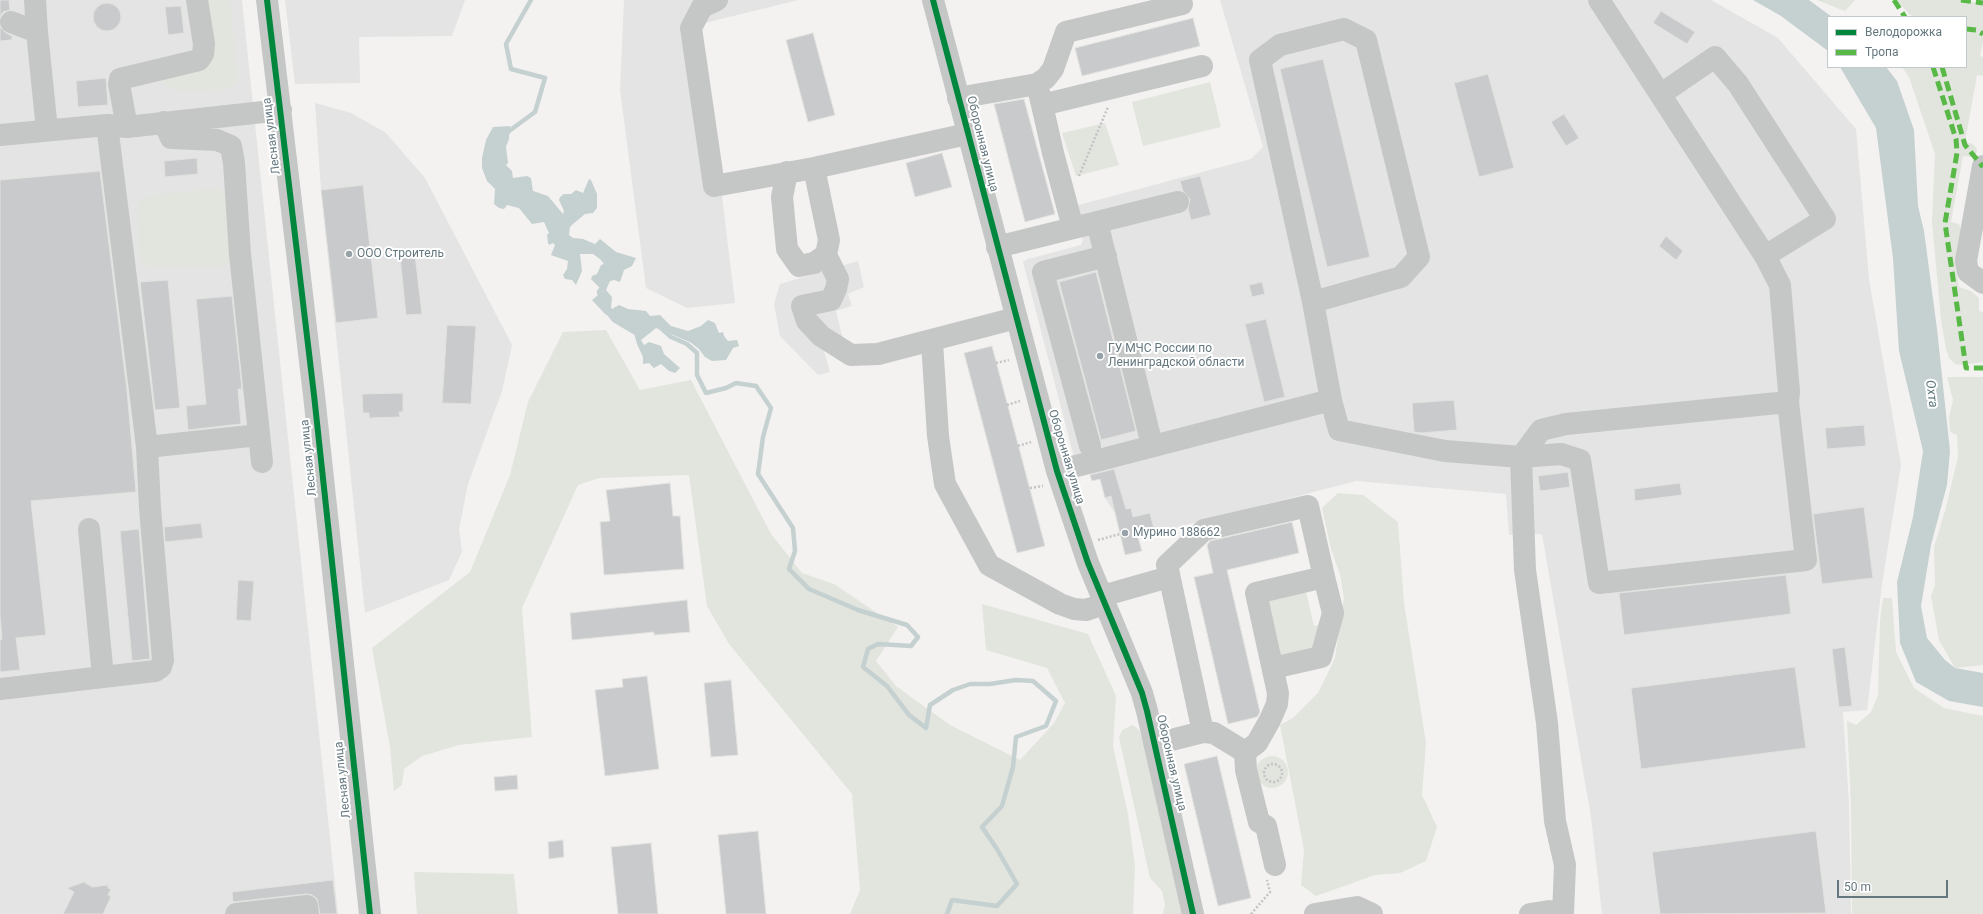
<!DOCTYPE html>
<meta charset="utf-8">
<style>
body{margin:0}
#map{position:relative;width:1983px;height:914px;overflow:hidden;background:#f3f2f0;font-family:Roboto,sans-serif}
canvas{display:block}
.legend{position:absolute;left:1827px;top:16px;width:140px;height:52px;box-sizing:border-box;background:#fff;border:1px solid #c1c9cc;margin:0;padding:5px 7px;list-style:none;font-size:12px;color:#64777f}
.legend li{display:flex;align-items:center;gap:8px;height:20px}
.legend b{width:20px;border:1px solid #c1c9cc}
.scale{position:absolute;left:1837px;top:880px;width:111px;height:18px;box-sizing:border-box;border:2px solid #64777f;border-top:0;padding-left:5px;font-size:12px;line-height:14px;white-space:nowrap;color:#64777f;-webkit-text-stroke:3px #fff;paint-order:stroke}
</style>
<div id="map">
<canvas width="1983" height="914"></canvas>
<ul class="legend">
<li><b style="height:5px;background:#00873e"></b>Велодорожка</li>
<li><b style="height:5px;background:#58b947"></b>Тропа</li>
</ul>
<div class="scale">50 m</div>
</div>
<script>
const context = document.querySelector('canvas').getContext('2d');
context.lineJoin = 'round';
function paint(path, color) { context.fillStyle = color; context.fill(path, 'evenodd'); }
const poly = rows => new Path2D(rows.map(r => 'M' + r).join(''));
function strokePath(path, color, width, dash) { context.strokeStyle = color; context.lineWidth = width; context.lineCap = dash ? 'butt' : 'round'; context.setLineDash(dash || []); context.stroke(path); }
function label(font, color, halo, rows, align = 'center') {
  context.font = font + ' Roboto,sans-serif'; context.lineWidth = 4; context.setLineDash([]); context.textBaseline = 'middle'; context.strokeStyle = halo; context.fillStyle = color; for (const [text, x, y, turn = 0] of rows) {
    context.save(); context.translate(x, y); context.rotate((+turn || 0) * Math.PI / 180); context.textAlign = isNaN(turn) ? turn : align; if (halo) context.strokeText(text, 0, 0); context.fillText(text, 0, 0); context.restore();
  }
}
const built = poly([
 [0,0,242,0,338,914,0,914],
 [285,0,465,0,452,36,359,37,360,83,295,84],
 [624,0,798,0,701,24,735,303,687,308,646,288,620,90],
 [1220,0,1711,0,1778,38,1856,129,1869,279,1901,465,1882,584,1867,710,1843,712,1849,803,1851,914,1602,914,1591,817,1542,534,1509,535,1506,494,1356,481,1155,533,1133,517,1131,508,1114,512,1105,498,1100,479,1092,481,1084,454,1074,457,1023,262,1028,259,1081,245,1083,240,1075,206,1251,159,1263,147],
 [315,103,351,113,386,133,425,178,512,345,502,391,468,484,459,529,462,552,449,580,365,613,321,190],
 [858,261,864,287,848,294,852,306,836,311,843,339,822,344,830,372,818,375,780,336,774,304,780,284]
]);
const green = poly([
 [198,0,230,0,237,77,235,83,227,89,184,91,167,87,159,78,199,61],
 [1817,0,1855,0,1845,11],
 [1897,0,1961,0,1983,4,1983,41,1980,56,1983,57,1983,76,1977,75,1965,142,1973,144,1977,149,1976,154,1971,157,1963,156,1951,222,1959,224,1961,229,1956,268,1959,287,1971,291,1979,298,1979,311,1983,312,1983,362,1962,365,1955,364,1949,358,1946,349,1941,320,1932,222,1935,154,1909,77,1902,67,1966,67,1966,17,1915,17,1909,14],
 [1210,82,1221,127,1143,146,1132,102],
 [1105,123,1119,165,1076,176,1062,133],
 [217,188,226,194,230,261,225,265,217,267,151,267,142,263,139,253,138,207,140,200,148,196],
 [606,330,640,390,691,380,771,534,802,573,834,584,898,627,876,661,896,686,950,725,1020,760,1054,723,1065,703,1047,668,986,650,982,604,1088,634,1116,696,1113,746,1128,814,1135,866,1133,914,850,914,860,890,852,794,729,644,707,606,689,475,599,478,578,485,522,608,532,737,459,745,422,756,404,769,402,785,394,791,390,747,372,648,470,572,510,475,528,402,563,332],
 [1947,377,1983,377,1983,665,1955,668,1939,640,1931,596,1935,585,1934,547,1945,511,1958,457,1957,435,1950,432,1949,417,1953,400],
 [1338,493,1363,495,1398,522,1404,603,1426,743,1422,795,1437,827,1426,861,1400,873,1375,875,1316,896,1301,885,1304,850,1280,725,1293,718,1318,693,1335,658,1344,598,1340,574,1331,549,1322,508],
 [1306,592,1314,626,1328,623,1318,651,1278,658,1268,601],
 [1883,598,1892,598,1896,652,1914,688,1944,708,1983,716,1983,914,1852,914,1851,806,1847,721,1856,725,1871,712,1878,695,1880,620],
 [1133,725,1139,730,1150,760,1184,914,1163,914,1165,905,1162,891,1150,878,1119,738,1122,730],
 '1256 772a16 16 0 1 1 32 0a16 16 0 1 1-32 0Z',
 [414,872,514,874,518,914,417,914]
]);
const water = poly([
 [1753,0,1809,0,1832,17,1828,17,1828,51,1781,16],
 [1840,67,1886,67,1897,81,1914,130,1918,206,1924,231,1937,329,1950,451,1947,485,1931,545,1921,606,1927,638,1945,660,1955,668,1983,673,1983,707,1949,701,1916,682,1900,643,1897,582,1913,517,1923,451,1899,351,1893,258,1876,128],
 [510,126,509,139,506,147,508,163,506,165,512,171,513,178,527,176,531,178,533,191,548,196,563,214,564,211,559,200,560,197,564,194,571,194,576,190,583,193,589,179,591,180,597,194,597,208,593,213,585,214,573,224,570,227,569,235,573,238,583,239,595,244,600,239,616,252,636,258,632,266,624,270,620,282,614,280,610,281,606,290,612,297,611,307,612,309,619,305,628,309,646,311,650,316,660,315,671,326,688,331,701,326,708,320,715,323,719,333,723,332,724,336,728,341,737,340,739,346,733,348,726,360,712,361,705,357,699,349,690,342,656,328,641,340,644,345,649,342,661,346,664,354,680,368,675,373,669,371,661,364,654,368,649,363,643,364,643,357,637,344,633,330,605,314,592,300,603,291,591,279,592,276,597,274,601,265,604,264,600,259,593,254,580,254,582,271,576,285,572,280,565,279,563,275,567,269,568,261,551,255,555,245,553,243,549,245,548,243,547,235,549,233,544,222,532,224,519,208,507,205,504,209,499,208,494,204,495,189,487,181,482,168,482,158,486,140,493,127]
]);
const stream = poly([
 [505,134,535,112,545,78,511,69,506,44,531,0],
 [601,299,599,292,604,285],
 [610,315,614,320,634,332,639,332],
 [661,328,671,337,687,344,697,353,697,375,706,393,726,388,736,383,756,386,771,408,763,437,758,474,793,528,795,551,789,569,809,589,858,610,907,625,918,637,911,646,878,644,868,649,863,667,887,686,909,715,926,728,930,705,953,690,970,684,990,684,1016,680,1033,681,1056,701,1046,726,1016,737,1013,767,1002,806,982,827,997,849,1017,884,997,906,952,900,947,914]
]);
const building = poly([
 [0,0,9,0,10,10,3,12,0,17,0,0],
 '93 17a14 14 0 1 1 28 0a14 14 0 1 1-28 0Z',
 [181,6,184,33,168,35,165,7,181,6],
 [1661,11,1695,32,1687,44,1653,23,1661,11],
 [1193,18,1200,46,1082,76,1075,48,1193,18],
 [0,27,6,33,12,36,12,40,0,41,0,27],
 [813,33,835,115,808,122,786,40,813,33],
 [1323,59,1370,257,1327,267,1280,69,1323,59],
 [1488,74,1514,168,1479,177,1454,83,1488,74],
 [106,78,108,105,78,107,76,81,106,78],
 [1024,99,1055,214,1025,222,994,104,1024,99],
 [1564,114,1579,138,1566,146,1551,122,1564,114],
 [942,153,952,187,915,197,906,163,942,153],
 [197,158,198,174,165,177,164,161,197,158],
 [100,171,127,390,136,492,31,501,46,635,16,638,20,670,0,672,0,640,2,639,0,616,0,180,100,171],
 [1200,176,1211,215,1191,220,1188,209,1190,199,1183,191,1180,181,1200,176],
 [363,185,378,318,336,323,321,190,363,185],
 [1666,236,1683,251,1676,260,1659,246,1666,236],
 [415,255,422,314,406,315,400,257,415,255],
 [1096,272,1136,431,1101,440,1059,282,1096,272],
 [168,280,180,408,155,410,140,282,168,280],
 [1262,282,1265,294,1252,297,1249,285,1262,282],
 [232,296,242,389,238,389,241,424,188,430,186,406,206,404,196,299,232,296],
 [1266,319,1285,397,1264,402,1245,324,1266,319],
 [447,325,476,326,471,404,442,403,447,325],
 [992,346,1045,546,1017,553,964,353,992,346],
 [403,393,403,412,399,412,400,417,369,418,369,413,363,413,362,394,403,393],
 [1454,400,1457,430,1421,433,1414,432,1412,403,1454,400],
 [1864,425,1866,446,1827,449,1825,428,1864,425],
 [1114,469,1126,509,1131,508,1133,517,1150,513,1155,533,1138,537,1142,551,1125,555,1111,496,1105,498,1100,479,1092,481,1090,475,1114,469],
 [1568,472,1570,487,1540,491,1538,476,1568,472],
 [670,483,673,516,680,516,684,569,604,575,600,522,610,521,606,490,670,483],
 [1680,483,1682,495,1635,501,1634,489,1680,483],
 [1864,507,1873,578,1822,584,1813,514,1864,507],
 [1292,522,1299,553,1227,570,1260,712,1257,717,1228,724,1194,577,1213,573,1207,545,1210,541,1292,522],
 [201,523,203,538,165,542,164,527,201,523],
 [139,529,150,659,132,661,120,531,139,529],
 [1786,575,1791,614,1624,635,1619,593,1786,575],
 [238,580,254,581,251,621,236,620,238,580],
 [687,600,690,632,654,635,654,632,572,640,570,613,687,600],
 [1845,647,1852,706,1839,707,1832,649,1845,647],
 [1795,667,1806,748,1641,769,1631,688,1795,667],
 [647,676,659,769,605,776,595,690,623,687,622,679,647,676],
 [731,680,738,755,711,757,704,683,731,680],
 [1217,756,1251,898,1218,906,1184,764,1217,756],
 [517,775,518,789,495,791,494,777,517,775],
 [758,831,766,914,726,914,718,835,758,831],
 [1816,831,1826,913,1660,914,1652,852,1816,831],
 [563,840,564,857,549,859,548,842,563,840],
 [651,843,658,914,618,914,611,847,651,843],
 [333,880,337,914,320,914,317,899,312,895,306,894,233,902,232,892,333,880],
 [84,882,92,887,108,885,108,888,111,889,108,895,111,897,103,914,63,914,74,892,67,888,84,882]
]);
const path = poly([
 [1079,176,1108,107],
 [996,363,1009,360],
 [1007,405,1020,401],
 [1018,446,1031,442],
 [1030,488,1043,486],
 [1098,540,1120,534],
 '1264 773a9 9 0 1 1 18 0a9 9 0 1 1-18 0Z',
 [1251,914,1270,892,1267,880]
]);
const minor = poly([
 [35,0,37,32],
 [267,0,314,395,370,914],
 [717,0,702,7,691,28,714,186,814,168,967,134],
 [933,0,1057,471,1088,563,1142,693,1147,711,1193,914],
 [11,22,37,32,47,130],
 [1037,84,1046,78,1053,69,1066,32,1182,4],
 [1661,94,1715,57,1738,84,1825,219,1765,256],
 [958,98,1037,84,1042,105,1202,66],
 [1042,105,1053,153,1073,228],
 [164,122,171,138,217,140,231,146,234,163,240,254,262,462],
 [127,127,119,84,120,79,195,61,199,60,203,54,204,44,197,0],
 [0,135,107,125,127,127,281,110],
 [1983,166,1966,261,1968,272,1983,283],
 [787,172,782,197,787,249,799,266,814,263,826,255,829,240,814,168],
 [1097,222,1152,445],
 [997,247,1178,202],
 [826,255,838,279,836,289,831,300,802,306,807,321,821,336,851,355,878,354,1016,318],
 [1313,302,1401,277,1419,257,1366,40,1344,29,1280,45,1260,60,1313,302,1331,400],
 [932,342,938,436,945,484,989,565,1060,604,1074,609,1086,610,1104,604],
 [1090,446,1043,272,1106,256],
 [147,447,259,435],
 [1057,471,1331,400,1339,430,1445,451,1521,457,1561,454,1580,460,1599,583,1806,560,1788,402],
 [1102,596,1169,577],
 [1273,668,1321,657,1333,613,1324,577],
 [103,677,155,671,161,667,163,660,150,508,147,447,107,125],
 [0,689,103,677,89,529],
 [1203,732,1167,565,1204,530,1308,506,1324,577,1256,593,1278,693,1277,704,1270,720,1257,743,1245,752],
 [1155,744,1203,732,1214,733,1245,752],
 [1245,752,1246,770,1259,822,1266,826,1275,865],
 [236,914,307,906,308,914],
 [1315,914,1357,907,1372,914],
 [1530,914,1549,911,1562,913],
 [1563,914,1565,865,1555,821,1547,723,1525,570,1521,457,1541,430,1566,424,1788,402,1789,392,1780,285,1765,256,1599,0]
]);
const quiet = poly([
 [1894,0,1905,17],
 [1961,0,1983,3],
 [1966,29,1976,30,1983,34],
 [1933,67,1956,139,1957,153,1945,223,1966,368,1983,368],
 [1942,67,1965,145,1983,167]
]);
const cycleway = poly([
 [267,0,314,395,370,914],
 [933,0,1057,471,1088,563,1142,693,1147,711,1193,914]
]);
const markers = [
 [349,254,4,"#96a2a7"],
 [1100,356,4,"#96a2a7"],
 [1125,533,4,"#96a2a7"]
];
const streetNames = [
 ["Лесная улица",272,136,-97],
 ["Оборонная улица",982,144,76],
 ["Оборонная улица",1066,457,73],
 ["Лесная улица",309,458,-96],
 ["Оборонная улица",1171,763,77],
 ["Лесная улица",343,780,-96]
];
const poiNames = [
 ["ООО Строитель",357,254],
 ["ГУ МЧС России по",1108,349],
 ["Ленинградской области",1108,363],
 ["Мурино 188662",1133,533]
];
const waterNames = [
 ["Охта",1931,394,83]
];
paint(built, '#e3e4e3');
paint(green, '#e2e4de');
paint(water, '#c5d0d0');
strokePath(stream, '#c5d0d0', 4.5);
paint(building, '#c9cacb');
strokePath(building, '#e2e2e0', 1);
strokePath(path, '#c3c4c5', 2.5, [2, 2]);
strokePath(minor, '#c5c7c6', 22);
strokePath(quiet, '#58b947', 5, [10, 5]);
strokePath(cycleway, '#00873e', 6);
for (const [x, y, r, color] of markers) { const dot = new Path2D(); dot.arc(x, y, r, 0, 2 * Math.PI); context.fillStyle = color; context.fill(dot); strokePath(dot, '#fff', 1.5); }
label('12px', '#64777f', '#fff', streetNames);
label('12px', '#64777f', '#fff', poiNames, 'left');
label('italic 13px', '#5f797d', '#fff', waterNames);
</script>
